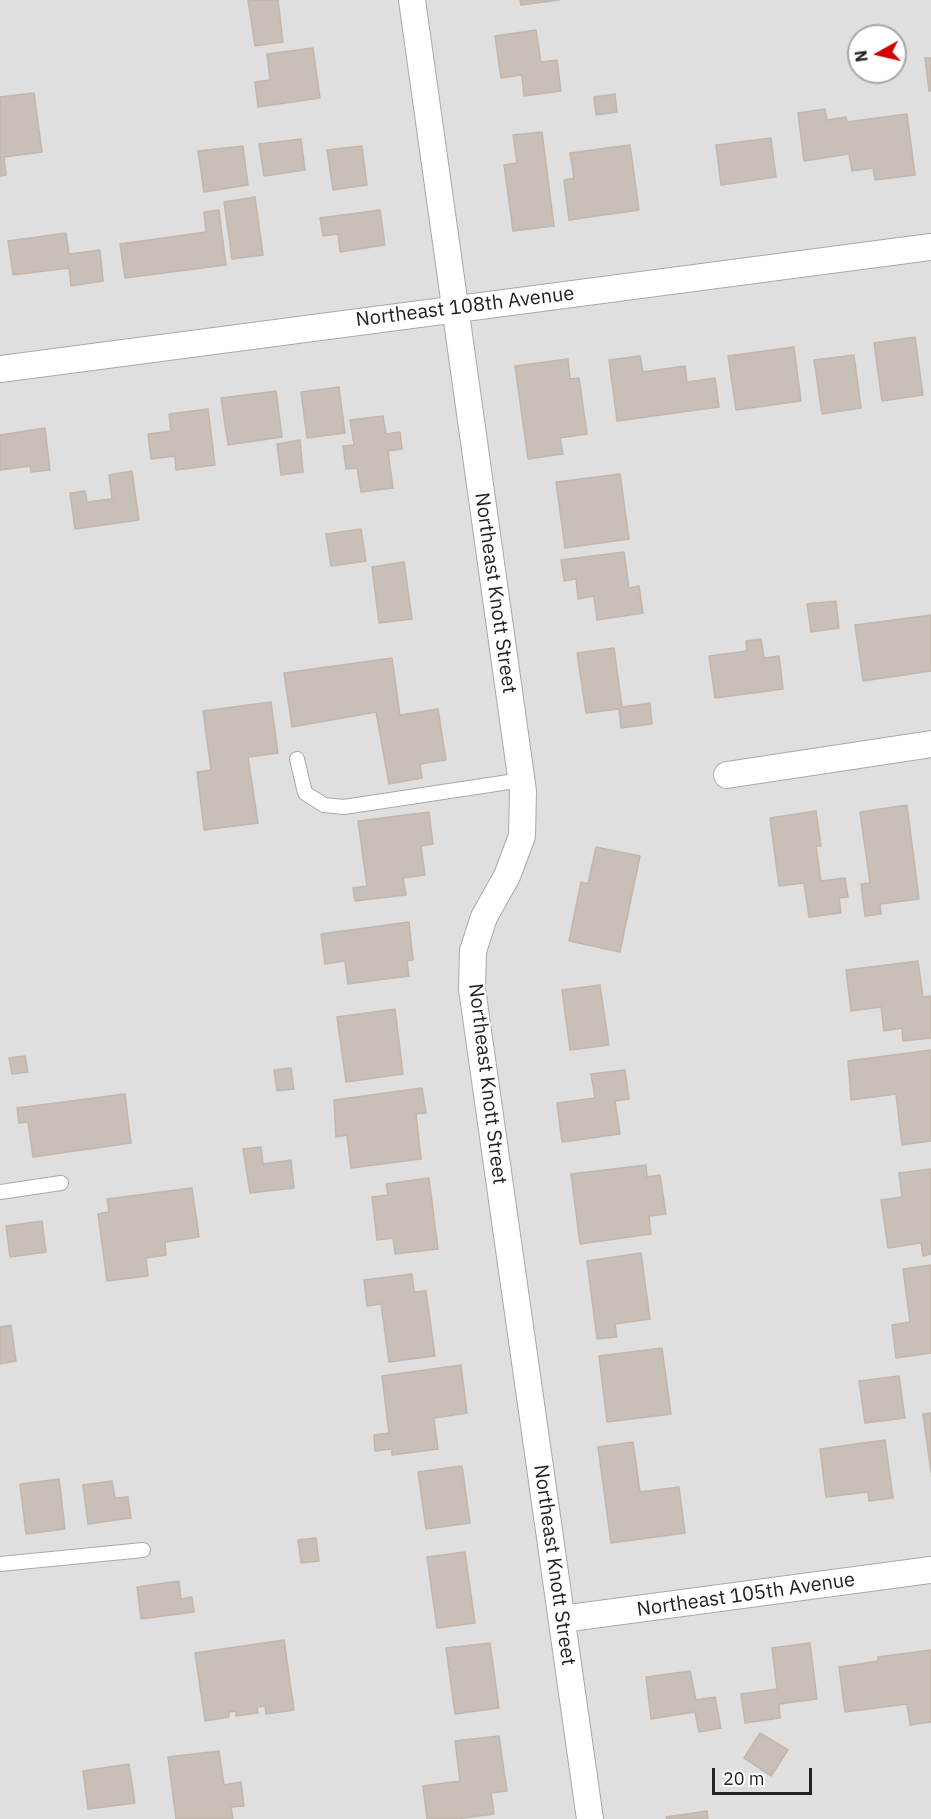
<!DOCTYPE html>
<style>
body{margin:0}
#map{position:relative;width:931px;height:1819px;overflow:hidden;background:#f2efe9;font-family:"IBM Plex Sans",sans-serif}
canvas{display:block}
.north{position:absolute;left:847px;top:24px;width:60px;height:60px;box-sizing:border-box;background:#fff;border:2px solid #a7a7a7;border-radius:50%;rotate:262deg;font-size:16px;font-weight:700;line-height:24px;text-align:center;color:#222}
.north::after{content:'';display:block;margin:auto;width:21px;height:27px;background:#d40000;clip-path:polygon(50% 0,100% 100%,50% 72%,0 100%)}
.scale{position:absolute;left:712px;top:1768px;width:100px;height:27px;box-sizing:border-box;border:3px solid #222;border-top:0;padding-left:8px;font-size:18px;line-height:21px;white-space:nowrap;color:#222;-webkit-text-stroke:4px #fff;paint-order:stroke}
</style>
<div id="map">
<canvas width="931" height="1819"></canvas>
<div class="north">N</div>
<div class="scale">20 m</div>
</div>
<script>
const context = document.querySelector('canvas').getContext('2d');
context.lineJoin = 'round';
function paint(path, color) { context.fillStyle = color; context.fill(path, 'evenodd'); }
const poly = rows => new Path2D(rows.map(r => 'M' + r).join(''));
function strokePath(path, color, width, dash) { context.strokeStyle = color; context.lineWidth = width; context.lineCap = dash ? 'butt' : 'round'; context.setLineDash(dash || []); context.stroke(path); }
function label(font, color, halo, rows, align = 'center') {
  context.font = font + ' "IBM Plex Sans",sans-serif'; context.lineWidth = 4.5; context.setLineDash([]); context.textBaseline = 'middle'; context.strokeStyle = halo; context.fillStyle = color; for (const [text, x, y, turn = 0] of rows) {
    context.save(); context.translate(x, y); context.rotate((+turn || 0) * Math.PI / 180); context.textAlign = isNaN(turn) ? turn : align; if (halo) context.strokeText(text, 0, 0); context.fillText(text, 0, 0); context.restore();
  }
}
const residential = poly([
 [0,0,931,0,931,1819,0,1819],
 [859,36,895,36,895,72,859,72]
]);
const building = poly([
 [248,0,278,0,283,42,255,46,248,0],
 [520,0,559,0,521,5,520,0],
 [536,30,541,62,557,60,561,91,524,96,522,75,501,78,495,36,536,30],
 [313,48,320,98,258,107,255,82,270,80,267,54,313,48],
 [925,58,931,58,931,91,929,91,925,58],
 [34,93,42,152,4,157,6,175,0,176,0,97,34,93],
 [615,94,617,112,596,115,594,97,615,94],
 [825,109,827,120,846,117,847,122,907,114,915,175,875,180,873,168,852,171,849,154,804,161,798,113,825,109],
 [542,132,554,226,513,231,504,165,517,163,513,135,542,132],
 [771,138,776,177,721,185,716,145,771,138],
 [301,139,305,170,264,176,259,144,301,139],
 [630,145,639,210,569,220,564,180,574,178,570,153,630,145],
 [243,146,248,185,204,192,198,151,243,146],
 [362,146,367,185,333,190,327,150,362,146],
 [255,197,263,255,232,259,224,202,255,197],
 [219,210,226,265,125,278,120,244,206,232,204,212,219,210],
 [380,210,385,245,340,252,338,234,323,236,320,218,380,210],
 [66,233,69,254,100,250,103,281,71,286,69,268,13,275,8,241,66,233],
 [915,337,923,395,882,401,874,343,915,337],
 [794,347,801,401,736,410,728,356,794,347],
 [854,355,861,408,822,414,814,360,854,355],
 [640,356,643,372,685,366,687,382,715,378,719,407,617,421,609,360,640,356],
 [568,359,570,379,579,378,587,434,560,438,563,454,528,459,515,366,568,359],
 [339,387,345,433,307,438,301,392,339,387],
 [276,391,282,437,228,445,221,398,276,391],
 [208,409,215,465,176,470,175,456,151,459,148,434,171,431,169,414,208,409],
 [383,416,386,434,400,432,402,449,388,451,393,488,361,492,357,468,346,469,343,446,354,445,350,420,383,416],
 [45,428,50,470,31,472,30,466,0,470,0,435,45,428],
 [300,440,303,472,281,475,277,444,300,440],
 [132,471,139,520,75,529,70,493,85,491,87,502,112,499,109,475,132,471],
 [620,474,629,539,565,548,556,482,620,474],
 [361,529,366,561,331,566,326,534,361,529],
 [624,552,629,588,639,586,643,613,597,620,594,596,578,599,576,579,564,581,561,560,624,552],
 [404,562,412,619,379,623,372,567,404,562],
 [836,601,839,628,811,632,807,604,836,601],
 [931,615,931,671,863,681,855,625,931,615],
 [761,639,764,658,779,656,783,689,715,698,709,656,747,651,746,641,761,639],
 [614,648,622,707,650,703,652,724,621,728,619,709,586,713,577,653,614,648],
 [392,658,400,715,438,709,446,760,420,764,422,778,389,784,376,712,292,727,284,673,392,658],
 [271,702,278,753,248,757,258,823,204,830,197,772,211,770,203,711,271,702],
 [907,805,919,899,880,904,881,914,865,916,861,884,870,883,860,812,907,805],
 [816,811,821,846,816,846,821,881,845,878,848,897,839,898,841,913,809,917,804,883,779,886,770,818,816,811],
 [429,812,433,844,421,846,425,875,403,878,406,895,355,901,353,888,367,886,358,821,429,812],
 [596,847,640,856,620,952,569,941,581,882,588,884,596,847],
 [409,922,413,960,407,961,409,976,348,984,345,961,325,964,321,934,409,922],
 [918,961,923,997,931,996,931,1038,903,1041,902,1028,884,1031,881,1007,851,1011,846,970,918,961],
 [600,985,609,1045,570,1050,562,990,600,985],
 [395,1009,403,1074,346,1082,337,1017,395,1009],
 [931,1050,931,1141,902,1145,896,1094,851,1100,848,1061,931,1050],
 [25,1056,28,1072,12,1074,9,1058,25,1056],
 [291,1068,294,1089,277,1091,274,1070,291,1068],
 [625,1070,629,1099,615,1101,620,1134,562,1142,557,1103,595,1098,591,1074,625,1070],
 [422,1088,426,1113,416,1114,421,1159,351,1168,347,1135,336,1137,334,1100,422,1088],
 [125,1094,131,1143,33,1157,28,1122,19,1123,17,1108,125,1094],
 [261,1147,263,1164,291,1160,294,1188,250,1193,243,1149,261,1147],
 [646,1165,647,1177,660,1175,666,1214,649,1216,651,1234,580,1244,571,1174,646,1165],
 [931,1169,931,1254,923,1256,921,1243,888,1248,881,1200,902,1197,899,1173,931,1169],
 [429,1178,438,1249,395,1254,393,1238,377,1240,372,1197,388,1195,386,1184,429,1178],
 [192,1188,199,1237,165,1242,166,1255,146,1258,148,1276,107,1281,98,1214,109,1212,107,1199,192,1188],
 [42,1221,46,1252,10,1257,6,1226,42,1221],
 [641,1253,650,1319,615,1324,617,1337,597,1339,587,1261,641,1253],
 [931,1265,931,1353,896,1358,892,1325,910,1322,903,1269,931,1265],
 [412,1274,414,1292,426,1291,435,1356,389,1362,381,1304,367,1306,364,1280,412,1274],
 [11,1325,16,1361,0,1364,0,1327,11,1325],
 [662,1348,671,1414,607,1422,599,1356,662,1348],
 [461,1365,467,1413,434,1418,438,1449,392,1455,392,1449,375,1451,374,1435,389,1433,382,1376,461,1365],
 [899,1376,905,1418,865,1423,859,1381,899,1376],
 [931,1413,931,1473,923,1414,931,1413],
 [885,1440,893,1498,869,1501,868,1492,826,1497,820,1449,885,1440],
 [633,1442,640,1492,679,1487,685,1533,611,1543,598,1447,633,1442],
 [462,1466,470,1523,426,1529,418,1472,462,1466],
 [59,1479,65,1529,26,1534,20,1484,59,1479],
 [112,1481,115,1498,128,1497,131,1518,88,1524,83,1485,112,1481],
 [316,1538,319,1561,301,1563,298,1540,316,1538],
 [465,1552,475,1623,437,1628,427,1557,465,1552],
 [179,1581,181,1599,192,1597,194,1612,141,1619,137,1587,179,1581],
 [284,1640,294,1710,266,1714,265,1706,257,1707,258,1713,236,1716,236,1711,229,1712,229,1717,205,1721,195,1653,284,1640],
 [490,1643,499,1708,455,1714,446,1648,490,1643],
 [810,1643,817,1699,779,1704,780,1718,745,1723,741,1694,777,1689,772,1648,810,1643],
 [931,1650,931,1722,910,1725,907,1704,845,1712,839,1667,878,1661,878,1657,931,1650],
 [690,1671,696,1700,715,1697,721,1728,699,1732,695,1712,651,1719,646,1677,690,1671],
 [760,1733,788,1750,771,1776,744,1758,760,1733],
 [499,1736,507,1791,491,1793,494,1814,456,1819,427,1819,423,1786,460,1781,455,1741,499,1736],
 [219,1751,224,1785,241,1782,244,1806,231,1807,233,1819,176,1819,168,1757,219,1751],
 [129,1764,135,1803,88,1809,83,1771,129,1764],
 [707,1811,708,1819,667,1819,666,1817,707,1811]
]);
const lane = poly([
 [297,759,305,793,324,805,344,807,522,780],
 [0,1192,61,1183],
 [0,1564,143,1550]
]);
const street = poly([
 [412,0,523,791,522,836,507,876,484,917,473,951,472,989,590,1819],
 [0,369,931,247],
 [727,775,931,744],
 [562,1619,931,1570]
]);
const streetNames = [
 ["Northeast 108th Avenue",465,307,-7],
 ["Northeast Knott Street",495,593,82],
 ["Northeast Knott Street",487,1084,83],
 ["Northeast Knott Street",554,1565,82],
 ["Northeast 105th Avenue",746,1595,-8]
];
paint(residential, '#e0dfdf');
paint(building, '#c7bfb8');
strokePath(building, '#c4b6ab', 1.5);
strokePath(lane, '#a9a9a9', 16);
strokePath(street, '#a9a9a9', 28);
strokePath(lane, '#fff', 14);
strokePath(street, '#fff', 26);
label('20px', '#222', '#fff', streetNames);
</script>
